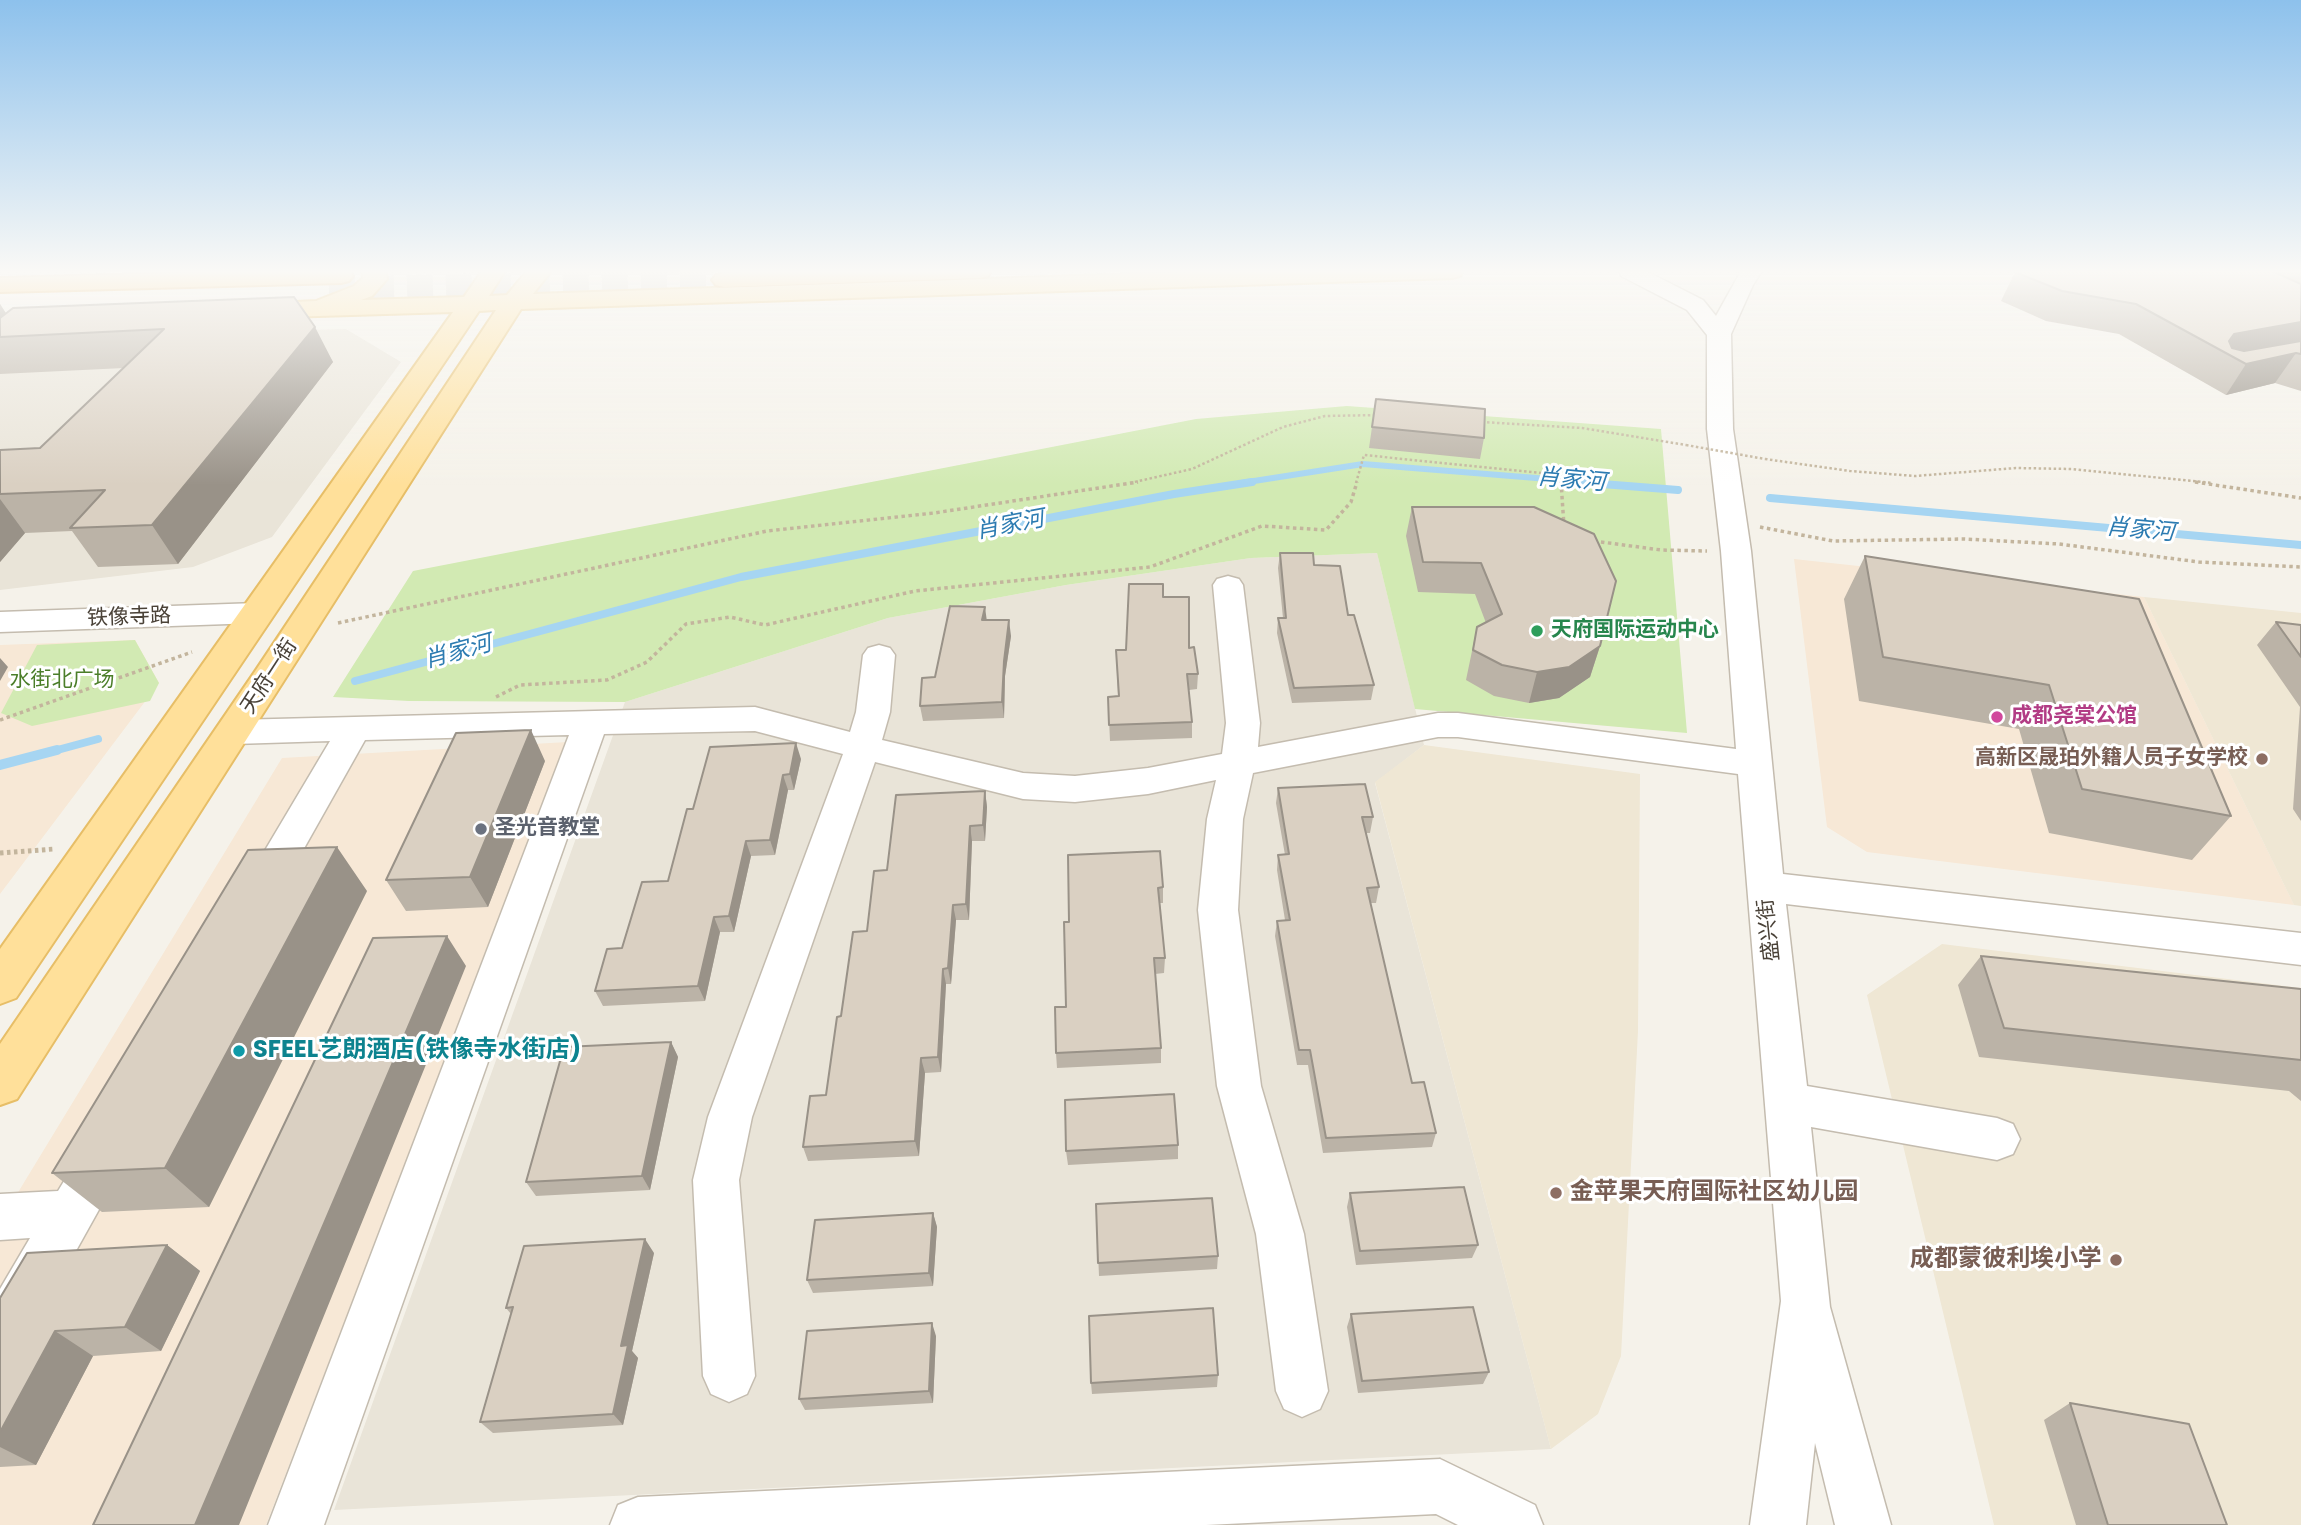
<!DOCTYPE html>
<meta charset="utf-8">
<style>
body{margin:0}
canvas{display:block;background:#f5f2ea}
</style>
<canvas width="2301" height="1525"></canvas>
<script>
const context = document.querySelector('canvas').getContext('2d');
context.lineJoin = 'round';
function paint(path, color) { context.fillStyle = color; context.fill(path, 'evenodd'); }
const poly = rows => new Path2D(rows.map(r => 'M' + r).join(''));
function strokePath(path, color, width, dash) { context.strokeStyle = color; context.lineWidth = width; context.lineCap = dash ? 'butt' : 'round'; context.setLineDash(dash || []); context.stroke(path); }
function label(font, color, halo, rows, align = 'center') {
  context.font = font + ' Poppins,"Noto Sans SC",sans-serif'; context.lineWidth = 6; context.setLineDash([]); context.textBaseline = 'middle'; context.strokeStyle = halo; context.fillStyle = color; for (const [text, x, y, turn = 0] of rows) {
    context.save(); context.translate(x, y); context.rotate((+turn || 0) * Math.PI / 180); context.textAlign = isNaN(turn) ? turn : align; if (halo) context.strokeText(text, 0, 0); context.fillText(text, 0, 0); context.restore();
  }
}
const residential = poly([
 [346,329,401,362,272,537,193,567,0,590,0,338],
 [1377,553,1424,745,1375,783,1551,1449,334,1510,625,702,888,618,1066,585,1251,558]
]);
const commercial = poly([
 [1794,559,2144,597,2294,905,1867,852,1827,827],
 [135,640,159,683,0,894,0,645],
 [568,742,266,1525,0,1525,0,1222,282,758]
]);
const education = poly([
 [2144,597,2301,613,2301,906,2294,905],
 [1424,745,1640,774,1638,1031,1621,1356,1598,1414,1551,1449,1375,782],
 [1942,944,2301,988,2301,1525,1994,1525,1867,995]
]);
const green = poly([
 [1347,406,1661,429,1687,733,1415,709,1377,553,1251,558,1066,585,888,618,625,702,409,701,333,697,413,571,1196,419],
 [135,640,159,683,150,701,32,726,1,713,37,645]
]);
const streamFar2 = poly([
 [1241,483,1363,464,1598,483]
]);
const streamFar1 = poly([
 [1577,482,1678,490],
 [1770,498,2301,545],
 [355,681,741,577,1174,494,1252,482],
 [50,752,98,739]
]);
const stream = poly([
 [0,765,57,750]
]);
const highwayTunnel = poly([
 [329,290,724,280]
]);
const pathFar2 = poly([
 [1482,422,1582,428,1686,445],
 [1765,459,1850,471,1915,476,2016,468,2072,469,2212,483],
 [1130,483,1192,469,1283,427,1325,416,1379,415],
 [1356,483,1364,455,1560,475,1561,483]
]);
const pathFar1 = poly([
 [1561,482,1564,526],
 [2195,482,2301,498],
 [1760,527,1833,541,1964,539,2059,544,2199,562,2301,567],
 [1594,541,1661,550,1707,551],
 [338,623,767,531,934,513,1138,482],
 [496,697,520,685,607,680,647,662,686,624,730,617,765,625,915,591,1150,567,1262,526,1326,530,1351,502,1357,482],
 [0,720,192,652]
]);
const path = poly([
 [0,853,54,849]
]);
const minor = poly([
 [1619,271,1646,271,1703,300,1716,316,1741,271,1762,271,1753,285,1731,334,1733,429,1751,551,1783,874,2301,933,2301,965,1786,904,1807,1086,1997,1118,2013,1124,2020,1139,2013,1154,1997,1160,1811,1127,1830,1307,1891,1525,1835,1525,1815,1443,1806,1525,1750,1525,1781,1301,1738,774,1458,737,1438,737,1253,773,1243,819,1238,910,1261,1086,1304,1234,1328,1391,1320,1409,1302,1417,1284,1409,1276,1391,1256,1234,1217,1086,1198,910,1207,819,1216,780,1148,794,1075,802,1023,799,875,762,752,1117,739,1180,755,1376,747,1394,729,1402,711,1394,703,1376,693,1180,708,1117,843,754,755,731,604,734,324,1525,268,1525,569,735,365,740,275,900,261,904,247,900,242,889,330,741,234,744,222,740,217,732,222,724,234,720,755,707,850,732,856,712,863,655,868,648,879,645,890,648,895,655,890,712,882,740,1023,773,1075,776,1148,768,1222,754,1226,723,1213,585,1217,579,1228,576,1239,579,1243,585,1260,723,1258,747,1438,713,1458,713,1736,749,1721,551,1707,429,1707,335,1687,310,1621,276,1619,271],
 [257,603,268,606,272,613,268,620,257,623,0,632,0,612,257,603],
 [105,1134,121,1140,128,1155,121,1170,18,1355,0,1362,0,1289,30,1238,0,1240,0,1194,58,1191,89,1140,105,1134],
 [1440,1459,1535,1505,1543,1525,1458,1525,1436,1514,1206,1525,610,1525,618,1505,638,1497,1440,1459]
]);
const major = poly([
 [362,271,386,271,387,279,372,296,361,300,464,297,482,271,505,271,489,296,507,295,527,271,551,271,533,294,1224,271,1463,271,1460,276,1452,278,521,309,17,1099,0,1105,0,1044,256,670,496,310,479,311,16,998,0,1004,0,949,453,312,251,318,242,316,239,311,242,306,251,304,316,301,354,286,363,278,362,271]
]);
const highway = poly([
 [242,271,350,271,353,276,349,281,341,283,0,292,0,278,242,271],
 [764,271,991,271,988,276,980,278,724,287,716,285,712,280,716,275,724,273,764,271]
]);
const pathBridge = poly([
 [1686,445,1765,459]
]);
const wall = poly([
 [2278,271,2301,271,2301,391,2275,383,2226,395,2119,334,2046,321,2001,301,2015,272,2276,273],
 [294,297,333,362,178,564,98,567,72,531,25,533,0,562,0,450,40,448,124,368,0,374,0,304,6,314],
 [1376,399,1484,438,1480,459,1369,448],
 [1412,507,1600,646,1590,677,1559,698,1529,703,1494,696,1466,680,1477,627,1486,623,1475,594,1418,592,1406,536],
 [1280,553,1314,565,1348,615,1374,685,1371,700,1292,703,1277,633,1278,618,1283,618,1278,568],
 [1865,556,2139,599,2231,816,2192,860,2049,833,2019,729,1859,701,1844,599],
 [1163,597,1189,648,1198,674,1197,689,1189,690,1192,722,1192,738,1110,741,1108,697,1118,696,1116,650,1126,650],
 [987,620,1011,636,1005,676,1004,718,923,721,920,706,935,677],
 [2276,622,2301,625,2301,821,2293,809,2300,707,2257,645],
 [801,759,794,790,788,790,775,855,751,856,734,932,720,932,705,1001,603,1006,595,991,668,881],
 [545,761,488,907,406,911,386,880],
 [1278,788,1373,817,1370,833,1365,833,1379,887,1376,903,1370,903,1412,1083,1436,1133,1432,1147,1323,1153,1308,1065,1297,1065,1275,936,1277,921,1285,920,1277,870,1278,855,1285,855,1276,803],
 [985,791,987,807,985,841,972,841,969,920,956,920,951,984,946,984,941,1072,925,1073,919,1156,808,1161,803,1147,826,1095,841,1016,887,870],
 [1068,855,1163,887,1163,903,1160,903,1165,958,1164,973,1155,974,1161,1048,1161,1063,1057,1068,1056,1053,1066,1007,1069,922],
 [367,891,209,1207,102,1212,52,1173],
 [1981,956,2301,989,2301,1101,2289,1091,1979,1057,1958,985],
 [671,1042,678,1057,650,1190,536,1196,526,1182],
 [1178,1145,1178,1159,1068,1165,1066,1151],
 [1350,1193,1478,1245,1472,1258,1356,1265,1347,1207],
 [1096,1204,1218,1256,1217,1269,1099,1276],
 [933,1213,937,1227,933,1286,813,1293,807,1280],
 [167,1245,200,1271,161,1351,93,1356,36,1465,0,1467,0,1298],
 [654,1253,632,1351,638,1358,623,1425,493,1433,480,1422,511,1314,506,1308],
 [1351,1314,1489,1372,1483,1384,1358,1393,1347,1327],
 [936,1336,933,1403,805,1410,799,1399],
 [1218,1375,1217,1387,1092,1394,1091,1383],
 [2070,1403,2227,1525,2076,1525,2044,1420]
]);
const shadedWall = poly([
 [0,304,17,330,0,337],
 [2301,318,2301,347,2238,360,2229,341,2234,334],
 [315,327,333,362,178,564,152,525],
 [2296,353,2275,383,2226,395,2246,364],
 [0,499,25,533,0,562],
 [985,607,987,622,982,620],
 [1009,620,1011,636,1005,676,1004,718,1002,702,1004,661],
 [1600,646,1590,677,1559,698,1529,703,1537,672],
 [0,658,8,667,0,681],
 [531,730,545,761,488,907,470,877],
 [796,743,801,759,794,790,790,774],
 [783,775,788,790,775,855,770,840],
 [985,791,987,807,985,841,983,825],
 [970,826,972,841,969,920,966,904],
 [746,841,751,856,734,932,729,916],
 [337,847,367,891,209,1207,165,1168],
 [953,905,956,920,951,984,948,968],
 [714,917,720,932,705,1001,698,986],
 [447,936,466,966,239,1525,195,1525],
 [943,969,946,984,941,1072,938,1057],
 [671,1042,678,1057,650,1190,642,1176],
 [921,1058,925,1073,919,1156,915,1141],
 [933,1213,937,1227,933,1286,929,1273],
 [645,1239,654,1253,632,1351,638,1358,623,1425,613,1414,621,1346],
 [167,1245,200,1271,161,1351,125,1327],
 [932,1323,936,1336,933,1403,929,1391],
 [55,1331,93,1356,36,1465,0,1447,0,1432]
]);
const building = poly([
 [2025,271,2201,271,2202,272,2208,271,2272,271,2301,284,2301,322,2234,334,2229,341,2232,348,2244,351,2301,341,2301,354,2296,353,2246,364,2136,304,2062,291,2015,272,2025,271],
 [294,297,315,327,152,525,70,528,105,490,0,494,0,450,40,448,164,329,0,337,0,318,13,308,294,297],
 [1376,399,1485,409,1484,438,1372,427,1376,399],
 [1412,507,1534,507,1594,534,1616,581,1600,646,1569,667,1537,672,1502,665,1473,650,1477,627,1502,614,1481,563,1423,562,1412,507],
 [1280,553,1313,553,1314,565,1340,566,1348,615,1354,615,1374,685,1294,688,1278,618,1286,618,1280,553],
 [1865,556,2139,599,2231,816,2082,789,2049,685,1883,657,1865,556],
 [1129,584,1163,584,1163,597,1189,597,1189,648,1194,647,1198,674,1187,674,1192,722,1109,725,1108,697,1119,696,1116,650,1126,650,1129,584],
 [950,606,985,607,982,620,1009,620,1004,661,1002,702,920,706,922,678,935,677,950,606],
 [2276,622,2301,625,2301,657,2276,622],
 [531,730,470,877,386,880,456,733,531,730],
 [796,743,790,774,783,775,770,840,746,841,729,916,714,917,698,986,595,991,607,949,622,948,642,882,668,881,687,809,693,809,710,747,796,743],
 [1365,784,1373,817,1362,817,1379,887,1367,888,1412,1083,1424,1082,1436,1133,1326,1138,1310,1050,1299,1050,1277,921,1290,920,1278,855,1289,854,1278,788,1365,784],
 [985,791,983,825,970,826,966,904,953,905,948,968,943,969,938,1057,921,1058,915,1141,803,1147,810,1096,826,1095,837,1017,841,1016,853,932,867,931,874,871,887,870,896,795,985,791],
 [337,847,165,1168,52,1173,248,850,337,847],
 [1160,851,1163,887,1158,888,1165,958,1154,958,1161,1048,1056,1053,1055,1007,1066,1007,1064,922,1069,922,1068,855,1160,851],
 [447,936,195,1525,93,1525,373,938,447,936],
 [1981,956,2301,989,2301,1060,2004,1028,1981,956],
 [671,1042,642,1176,526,1182,564,1047,671,1042],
 [1174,1094,1178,1145,1066,1151,1065,1100,1174,1094],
 [1464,1187,1478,1245,1360,1251,1350,1193,1464,1187],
 [1212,1198,1218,1256,1098,1263,1096,1204,1212,1198],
 [933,1213,929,1273,807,1280,815,1220,933,1213],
 [645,1239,621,1346,628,1345,613,1414,480,1422,513,1307,506,1308,524,1246,645,1239],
 [167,1245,125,1327,55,1331,0,1432,0,1298,27,1253,167,1245],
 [1473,1307,1489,1372,1362,1381,1351,1314,1473,1307],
 [1213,1308,1218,1375,1091,1383,1089,1316,1213,1308],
 [932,1323,929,1391,799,1399,807,1331,932,1323],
 [2070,1403,2189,1424,2227,1525,2108,1525,2070,1403]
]);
const markers = [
 [1537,631,7,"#2e9e5b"],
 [1997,717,7,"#d1479c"],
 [2262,759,7,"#8d6e63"],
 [481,829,7,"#6b7280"],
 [239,1051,7,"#0f9aa8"],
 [1556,1193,7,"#8d6e63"],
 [2116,1260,7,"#8d6e63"]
];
const streetNames = [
 ["铁像寺路",129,618,-2],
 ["天府一街",270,677,-57],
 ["盛兴街",1770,930,-96]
];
const leisureNames = [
 ["天府国际运动中心",1551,631]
];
const parkNames = [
 ["水街北广场",62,681]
];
const hotelNames = [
 ["成都尧棠公馆",2011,717]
];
const educationNames = [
 ["高新区晟珀外籍人员子女学校",2248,759]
];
const worshipNames = [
 ["圣光音教堂",495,829]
];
const waterNames = [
 ["肖家河",1571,481,5],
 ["肖家河",1010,526,-11],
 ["肖家河",2140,531,5],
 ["肖家河",458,653,-15]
];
const nearCulturenames = [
 ["SFEEL艺朗酒店(铁像寺水街店)",253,1051]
];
const nearEducationnames = [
 ["金苹果天府国际社区幼儿园",1570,1193],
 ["成都蒙彼利埃小学",2102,1260,"right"]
];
paint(residential, '#e9e4d8');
paint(commercial, '#f7e8d6');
paint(education, '#efe7d4');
paint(green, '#d2eab3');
strokePath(streamFar2, '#a6d5f2', 6);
strokePath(streamFar1, '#a6d5f2', 8);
strokePath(stream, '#a6d5f2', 10);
strokePath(highwayTunnel, '#d3cfc6', 26, [26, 13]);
strokePath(minor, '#c4bcaf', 3);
strokePath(major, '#e7be67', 4);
strokePath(highway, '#e1a039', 4);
strokePath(pathFar2, '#c3b59d', 2.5, [2.5, 2.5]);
strokePath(pathFar1, '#c3b59d', 3.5, [3.5, 3.5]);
strokePath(path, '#c3b59d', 5, [3.5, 3.5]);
paint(minor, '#fff');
paint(major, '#ffe09a');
paint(highway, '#ffcb6c');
strokePath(pathBridge, '#c3b59d', 2.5, [2.5, 2.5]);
paint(wall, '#bbb3a7');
paint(shadedWall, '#999288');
paint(building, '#dad0c2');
strokePath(building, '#999288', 2);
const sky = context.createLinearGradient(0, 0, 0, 485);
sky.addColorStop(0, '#8dc1ec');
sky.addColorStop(0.56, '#faf9f6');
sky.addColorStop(1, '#faf9f600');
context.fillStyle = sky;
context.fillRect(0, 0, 2301, 485);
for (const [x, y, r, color] of markers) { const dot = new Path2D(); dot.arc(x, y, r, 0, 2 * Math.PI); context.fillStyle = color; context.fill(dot); strokePath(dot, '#fff', 2.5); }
label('21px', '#4a4238', '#fff', streetNames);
label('bold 21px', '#27864d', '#fff', leisureNames, 'left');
label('21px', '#4b7e29', '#fff', parkNames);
label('bold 21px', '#b23c85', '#fff', hotelNames, 'left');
label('bold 21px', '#785e54', '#fff', educationNames, 'right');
label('bold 21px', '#5b616d', '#fff', worshipNames, 'left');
label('italic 23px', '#2c7bb1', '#fff', waterNames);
label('bold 24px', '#0d838f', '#fff', nearCulturenames, 'left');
label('bold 24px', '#785e54', '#fff', nearEducationnames, 'left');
</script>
